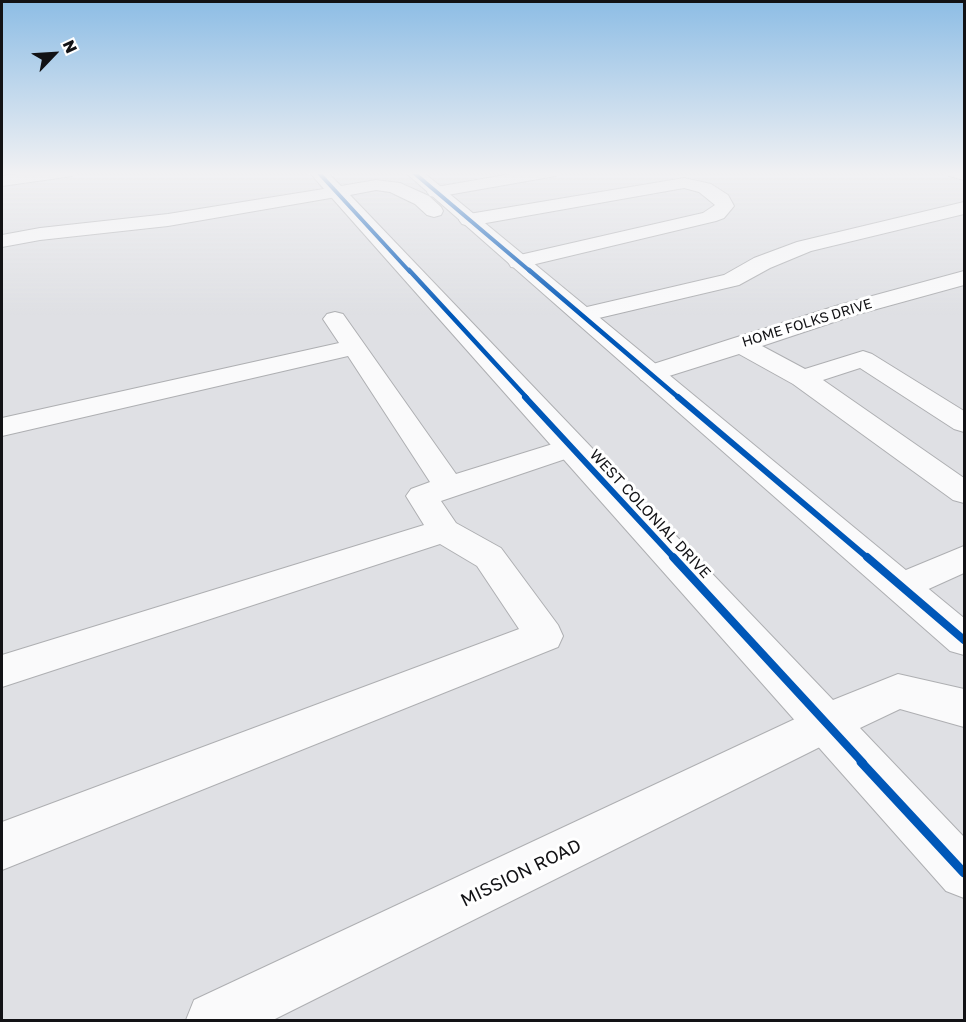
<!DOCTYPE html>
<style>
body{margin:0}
#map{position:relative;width:966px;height:1022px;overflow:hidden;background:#dfe0e4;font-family:"Golos Text",sans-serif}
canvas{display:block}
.frame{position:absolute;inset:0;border:3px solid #121215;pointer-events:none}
.north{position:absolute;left:24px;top:24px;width:60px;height:60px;-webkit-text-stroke:4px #fff;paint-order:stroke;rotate:65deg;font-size:16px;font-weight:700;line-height:24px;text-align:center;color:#121215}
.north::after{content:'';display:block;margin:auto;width:21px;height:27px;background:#121215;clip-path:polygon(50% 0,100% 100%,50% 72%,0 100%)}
</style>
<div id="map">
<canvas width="966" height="1022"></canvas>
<div class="frame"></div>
<div class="north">N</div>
</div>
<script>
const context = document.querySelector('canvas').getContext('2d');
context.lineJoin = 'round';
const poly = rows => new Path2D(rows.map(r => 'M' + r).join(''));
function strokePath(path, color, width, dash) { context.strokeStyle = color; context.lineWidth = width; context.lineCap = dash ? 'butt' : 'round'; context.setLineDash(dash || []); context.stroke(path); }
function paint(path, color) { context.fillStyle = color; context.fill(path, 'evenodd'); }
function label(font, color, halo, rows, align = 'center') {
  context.font = font + ' "Golos Text",sans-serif'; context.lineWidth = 6; context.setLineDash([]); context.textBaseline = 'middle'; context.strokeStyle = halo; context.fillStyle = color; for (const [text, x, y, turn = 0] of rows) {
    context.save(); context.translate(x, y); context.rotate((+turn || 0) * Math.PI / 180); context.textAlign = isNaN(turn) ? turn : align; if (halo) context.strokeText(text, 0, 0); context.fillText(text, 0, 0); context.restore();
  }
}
const minor = poly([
 [31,172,75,172,72,176,66,177,2,186,2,176,31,172],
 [522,172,559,172,556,176,550,177,436,197,430,196,427,192,430,188,436,187,522,172],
 [946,172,964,172,964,180,949,176,946,172],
 [684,178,711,184,728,195,734,206,724,218,716,221,519,268,511,267,508,262,511,257,703,213,715,205,699,192,684,188,469,226,462,224,459,220,462,216,469,214,684,178],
 [336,187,342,188,345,192,342,196,168,226,40,240,2,247,2,235,40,228,168,214,336,187],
 [964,202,964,214,811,251,770,268,739,285,582,322,574,320,570,315,574,310,724,275,754,258,797,242,964,202],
 [964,271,964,285,855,315,762,346,805,369,863,351,872,354,964,411,964,432,954,429,860,368,823,380,964,478,964,503,953,500,793,384,739,354,650,382,641,380,637,374,641,368,731,339,839,305,964,271],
 [335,312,343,314,456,474,572,438,583,441,587,447,583,453,441,501,456,523,501,548,558,625,563,636,558,647,2,870,2,822,519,629,477,566,440,544,2,687,2,655,424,525,406,496,411,489,430,482,348,356,2,436,2,418,339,343,323,319,327,314,335,312],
 [964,546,964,573,902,601,889,597,884,587,889,577,964,546],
 [827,704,842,710,848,723,842,736,273,1020,186,1020,194,1000,827,704]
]);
const highway = poly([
 [309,172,327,172,341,186,376,180,400,183,429,196,441,207,443,211,441,215,434,217,427,215,415,204,390,192,376,190,350,195,833,700,898,674,964,689,964,727,900,709,860,728,964,837,964,898,946,891,309,172],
 [405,172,423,172,964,618,964,655,950,651,405,172]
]);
const cyclewayFar4 = poly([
 [318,172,410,272],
 [413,172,531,272]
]);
const cyclewayFar3 = poly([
 [409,270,527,398],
 [529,270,679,398]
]);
const cyclewayFar2 = poly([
 [525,397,675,559],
 [678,397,869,559]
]);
const cyclewayFar1 = poly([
 [673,557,863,763],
 [867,557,964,640]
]);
const cycleway = poly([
 [861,762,964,873]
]);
const farStreetnames = [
 ["HOME FOLKS DRIVE",807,323,-17]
];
const streetNames = [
 ["WEST COLONIAL DRIVE",650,514,47]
];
const nearStreetnames = [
 ["MISSION ROAD",521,873,-26]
];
strokePath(minor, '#aeafb2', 2);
strokePath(highway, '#aeafb2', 2);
paint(minor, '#fafafb');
paint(highway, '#fafafb');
strokePath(cyclewayFar4, '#0057b8', 4);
strokePath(cyclewayFar3, '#0057b8', 4.5);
strokePath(cyclewayFar2, '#0057b8', 6);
strokePath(cyclewayFar1, '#0057b8', 8);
strokePath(cycleway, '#0057b8', 9);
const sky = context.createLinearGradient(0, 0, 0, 315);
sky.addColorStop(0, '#8dbde5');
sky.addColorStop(0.55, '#f1f1f3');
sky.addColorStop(1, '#f1f1f300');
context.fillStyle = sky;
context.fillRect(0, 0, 966, 315);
label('14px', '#121215', '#fff', farStreetnames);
label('15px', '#121215', '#fff', streetNames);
label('18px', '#121215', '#fff', nearStreetnames);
</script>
